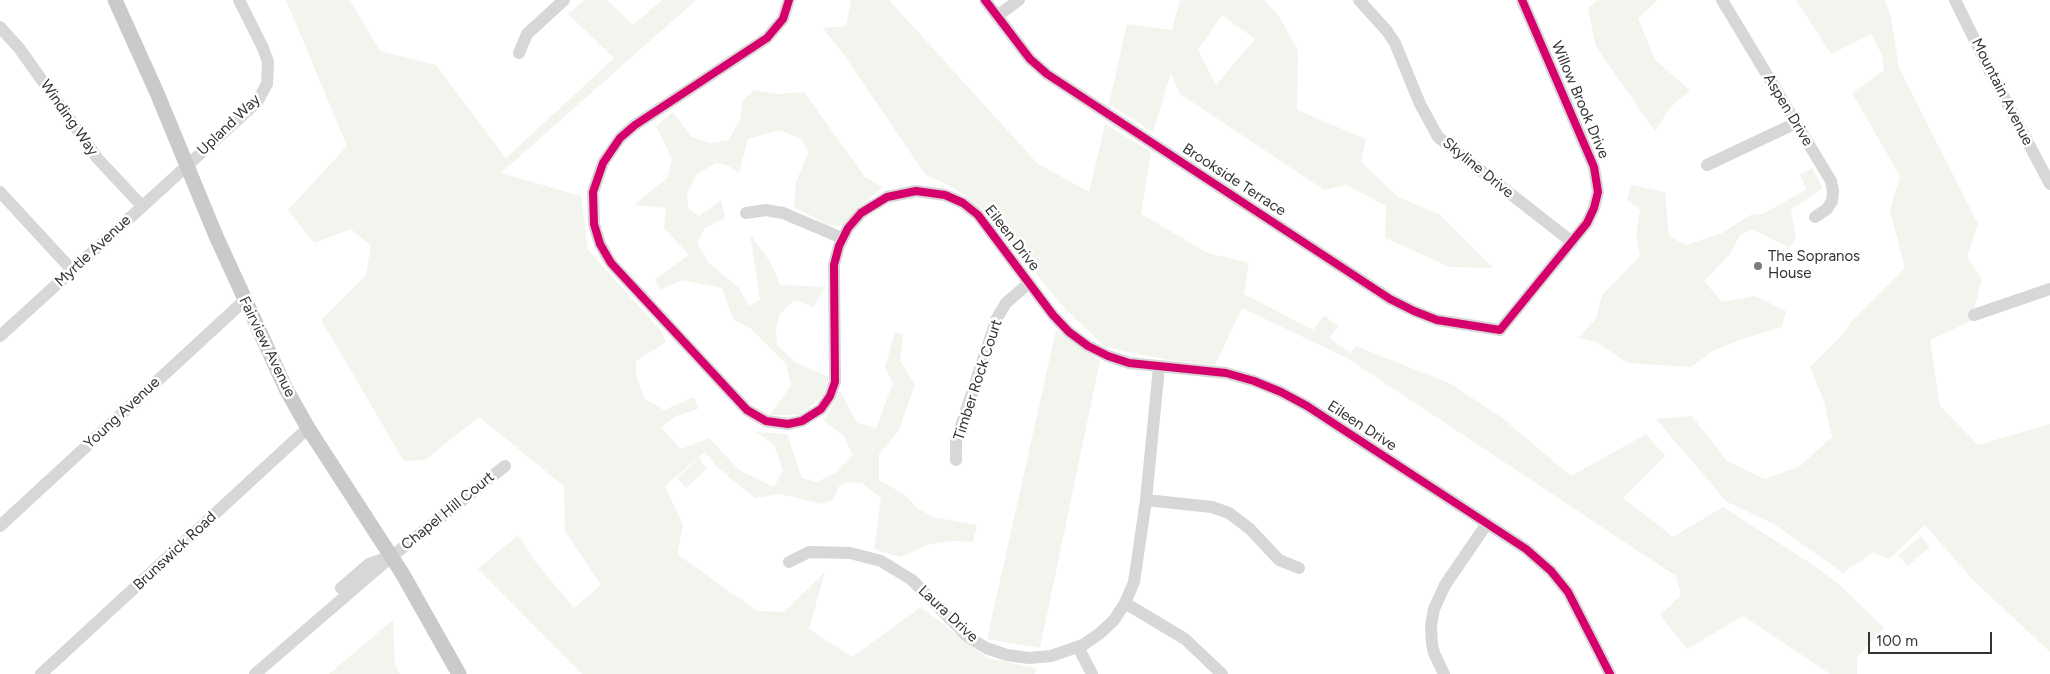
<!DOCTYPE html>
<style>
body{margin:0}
#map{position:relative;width:2050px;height:674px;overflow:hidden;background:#fff;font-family:Figtree,sans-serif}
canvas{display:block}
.scale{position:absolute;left:1868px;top:632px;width:124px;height:22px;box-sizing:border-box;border:2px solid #333;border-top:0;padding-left:6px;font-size:15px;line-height:18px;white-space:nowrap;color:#333;-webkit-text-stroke:4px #fff;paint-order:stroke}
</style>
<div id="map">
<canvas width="2050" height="674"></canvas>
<div class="scale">100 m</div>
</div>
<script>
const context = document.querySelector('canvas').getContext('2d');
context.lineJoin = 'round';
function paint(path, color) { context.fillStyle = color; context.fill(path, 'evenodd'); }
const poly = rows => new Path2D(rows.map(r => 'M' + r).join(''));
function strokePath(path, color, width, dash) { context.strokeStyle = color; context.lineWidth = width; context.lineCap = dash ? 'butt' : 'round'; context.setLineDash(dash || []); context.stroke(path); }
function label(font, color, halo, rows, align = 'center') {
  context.font = font + ' Figtree,sans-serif'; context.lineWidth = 5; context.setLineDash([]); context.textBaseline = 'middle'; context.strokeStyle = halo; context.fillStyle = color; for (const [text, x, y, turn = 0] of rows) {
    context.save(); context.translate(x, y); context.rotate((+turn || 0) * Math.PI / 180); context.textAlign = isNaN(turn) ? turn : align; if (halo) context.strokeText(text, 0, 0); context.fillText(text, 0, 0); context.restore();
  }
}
const green = poly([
 [286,0,350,0,380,51,436,65,506,158,614,58,568,14,584,0,607,0,633,25,662,0,696,0,501,173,581,196,588,250,661,331,666,342,636,361,636,375,645,399,664,410,694,397,698,409,676,416,661,427,681,449,709,438,739,470,774,487,783,470,774,445,756,432,787,434,802,478,817,482,835,473,853,455,843,435,824,421,840,391,857,423,876,428,893,383,885,367,895,333,903,334,900,361,915,384,899,430,879,454,879,480,905,495,917,508,933,517,977,525,973,542,951,541,927,545,900,557,874,549,881,498,862,483,848,482,839,486,833,500,822,504,780,494,755,498,718,468,705,452,665,486,683,525,677,554,757,611,784,612,825,572,809,629,852,657,921,607,987,658,1036,668,1035,674,582,674,478,569,518,535,534,560,574,608,601,585,565,531,564,486,479,417,425,460,404,461,321,320,366,275,371,246,351,229,314,243,288,210,347,146],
 [851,0,889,0,1037,163,1089,192,1105,124,1151,152,1141,214,1208,253,1249,263,1244,294,1313,330,1324,315,1338,326,1329,338,1351,353,1356,346,1449,383,1501,417,1571,476,1646,434,1665,456,1623,498,1673,537,1723,507,1810,563,1839,584,1884,628,1857,657,1857,674,1830,674,1743,616,1687,649,1660,615,1681,595,1676,576,1347,358,1242,308,1215,365,1168,360,1105,347,1061,305,993,218,956,189,925,174,844,55,823,28,846,26],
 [1180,0,1264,0,1279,16,1298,51,1297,110,1366,139,1361,162,1398,197,1439,214,1493,268,1450,267,1385,238,1386,206,1347,185,1324,190,1180,94,1171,73,1153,132,1109,104,1127,24,1172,30],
 [1222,15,1255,39,1216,85,1198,50],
 [1597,0,1658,0,1638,18,1655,60,1690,90,1670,108,1655,131,1596,47,1588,8],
 [1796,0,1885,0,1891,17,1899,68,1978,224,1967,257,1982,279,1971,321,1930,340,1940,406,1978,445,2050,424,2050,652,1973,580,1925,525,1889,559,1873,552,1843,573,1774,524,1727,502,1656,419,1692,416,1727,461,1765,479,1800,466,1832,437,1824,401,1810,367,1844,333,1851,322,1905,268,1890,210,1900,176,1852,93,1884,70,1882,55,1871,34,1831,54],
 [754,90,778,94,804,92,865,177,883,187,856,209,841,226,828,225,794,207,796,182,809,151,800,138,779,130,748,139,739,172,726,165,716,163,697,174,687,193,688,208,699,216,721,200,725,218,705,228,697,243,709,263,739,288,749,306,760,299,750,234,771,263,780,285,826,287,813,307,794,300,780,314,776,328,777,345,796,363,829,377,824,395,800,415,770,415,791,385,786,364,750,328,733,319,722,288,682,280,660,290,655,279,689,255,664,228,666,208,634,205,668,177,672,159,656,126,673,112,691,137,711,143,729,140,740,119,743,100],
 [1812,168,1823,188,1791,210,1796,236,1790,248,1752,229,1740,235,1730,254,1704,281,1722,302,1755,296,1786,311,1782,327,1742,339,1713,351,1691,367,1628,363,1596,342,1578,338,1596,319,1602,295,1640,256,1636,235,1640,210,1627,200,1631,185,1665,192,1669,236,1686,245,1722,233,1750,215,1763,214,1807,189,1800,175],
 [1056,330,1100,361,1040,648,987,639],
 [699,458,707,469,686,488,677,478],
 [1921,536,1930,547,1908,566,1898,555],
 [393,620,395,665,400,674,329,674]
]);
const minor = poly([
 [789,0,783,19,767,38,635,125,620,138,603,163,593,192,594,224,600,244,611,263,747,410,766,421,788,424,802,421,821,409,830,396,835,382,834,265,839,246,848,228,861,213,887,197,916,191,945,195,963,203,978,215,1053,315,1069,332,1088,346,1108,356,1129,363,1226,373,1254,381,1281,392,1307,406,1526,549,1551,571,1568,592,1610,674],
 [985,0,1030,59,1047,74,1390,299,1414,311,1437,320,1500,330,1587,223,1594,208,1598,192,1594,167,1522,0],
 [1359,0,1387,31,1395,43,1420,104,1438,137,1572,242],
 [1722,0,1831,181,1833,191,1832,201,1827,209,1815,217],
 [1955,0,1991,73,2050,184],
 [997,16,1019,0],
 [0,27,19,48,98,159,142,206],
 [519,53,527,34,564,0],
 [1707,165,1796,123],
 [0,192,72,270],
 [746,213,766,210,783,213,842,238],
 [1974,315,2050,289],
 [0,336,257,102,267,84,268,62,263,48,239,0],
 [956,460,956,441,997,318,1006,303,1029,283],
 [1146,500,1212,507,1229,513,1250,529,1279,560,1299,568],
 [0,526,245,300],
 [789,562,809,552,850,553,881,561,912,580,967,636,986,648,1007,655,1029,658,1051,656,1083,645,1099,634,1114,620,1125,603,1134,582,1146,500,1159,367],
 [341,588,369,564,386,558],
 [1125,603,1185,639,1222,674],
 [1078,647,1092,674],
 [41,674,308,428],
 [255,674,391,557,505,466],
 [1444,674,1434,653,1432,644,1431,625,1434,609,1445,585,1486,525]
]);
const major = poly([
 [115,0,157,93,216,236,286,389,308,428,402,573,459,674]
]);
const cycleway = poly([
 [789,0,783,19,767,38,635,125,620,138,603,163,593,192,594,224,600,244,611,263,747,410,766,421,788,424,802,421,821,409,830,396,835,382,834,265,839,246,848,228,861,213,887,197,916,191,945,195,963,203,978,215,1053,315,1069,332,1088,346,1108,356,1129,363,1226,373,1254,381,1281,392,1307,406,1526,549,1551,571,1568,592,1610,674],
 [985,0,1030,59,1047,74,1390,299,1414,311,1437,320,1500,330,1587,223,1594,208,1598,192,1594,167,1522,0]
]);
const markers = [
 [1758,266,5,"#7a7a7a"]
];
const streetNames = [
 ["Mountain Avenue",2002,92,63],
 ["Willow Brook Drive",1580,100,67],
 ["Aspen Drive",1788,110,59],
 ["Winding Way",69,118,55],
 ["Upland Way",229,125,-44],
 ["Skyline Drive",1478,168,39],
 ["Brookside Terrace",1234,180,33],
 ["Eileen Drive",1012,238,52],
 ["Myrtle Avenue",93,251,-43],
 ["Fairview Avenue",267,347,64],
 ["Timber Rock Court",978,380,-72],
 ["Young Avenue",122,413,-43],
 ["Eileen Drive",1362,426,33],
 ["Chapel Hill Court",448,511,-39],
 ["Brunswick Road",175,551,-43],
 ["Laura Drive",948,614,43]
];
const poiNames = [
 ["The Sopranos",1768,257],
 ["House",1768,274]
];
paint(green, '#f1f5ed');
strokePath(minor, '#d7d7d7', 12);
strokePath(major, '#cacaca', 15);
strokePath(cycleway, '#d6006c', 8);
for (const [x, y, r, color] of markers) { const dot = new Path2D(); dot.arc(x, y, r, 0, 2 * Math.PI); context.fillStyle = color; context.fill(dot); strokePath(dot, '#fff', 2); }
label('15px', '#333', '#fff', streetNames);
label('15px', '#333', '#fff', poiNames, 'left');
</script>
